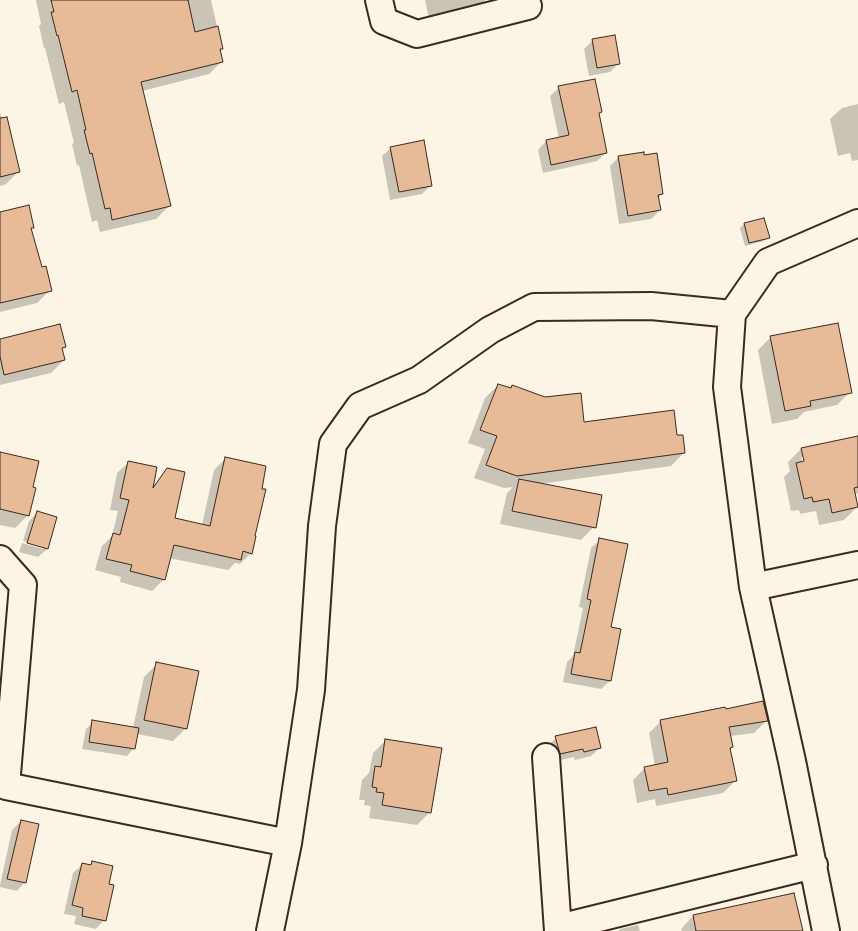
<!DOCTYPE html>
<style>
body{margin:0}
canvas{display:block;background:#fcf5e5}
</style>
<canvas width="858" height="931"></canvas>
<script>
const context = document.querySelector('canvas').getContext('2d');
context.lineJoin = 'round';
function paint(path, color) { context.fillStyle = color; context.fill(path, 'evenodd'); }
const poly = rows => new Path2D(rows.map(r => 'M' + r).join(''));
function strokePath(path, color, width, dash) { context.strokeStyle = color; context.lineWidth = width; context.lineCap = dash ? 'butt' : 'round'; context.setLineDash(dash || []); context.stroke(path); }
const shadow = poly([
 [36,0,211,0,222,48,219,51,222,61,209,74,142,91,169,206,156,219,100,232,97,220,92,222,79,165,77,166,72,144,74,143,64,102,59,104,45,48,44,48,39,26,41,24],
 [425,0,485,0,485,1,474,12,430,23],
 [593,40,619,63,610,72,589,76,584,49],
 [559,88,600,112,598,115,606,153,597,161,543,173,538,150,546,141,559,139,550,96],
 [858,104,858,160,852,161,850,153,838,156,830,119,842,108],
 [0,112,9,149,19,171,6,184,0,186],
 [391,148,431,185,422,194,390,200,382,156],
 [619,157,662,194,658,198,660,210,651,219,619,224,610,166],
 [0,213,33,227,30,230,41,269,50,290,37,303,0,312],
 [744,224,768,237,764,241,745,246,740,228],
 [771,337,850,392,837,405,804,412,797,419,772,424,758,350],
 [0,340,64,347,62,349,64,360,51,373,0,385],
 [498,385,510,389,512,386,583,423,676,436,684,453,671,466,539,484,594,527,581,540,500,524,507,493,513,487,504,488,474,478,485,449,468,443,485,398],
 [858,446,858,493,854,496,857,507,844,520,819,525,816,511,800,514,799,510,791,511,784,477,790,471,788,462,801,449],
 [801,457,804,457,806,467,804,468],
 [0,453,31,488,28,515,15,528,0,525],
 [226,458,251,553,240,564,235,563,228,570,169,558,164,579,152,591,120,582,121,577,95,570,102,546,112,536,118,511,110,510,117,473,129,462,152,487,167,470,173,519,202,525,214,470],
 [38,512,47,549,38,557,19,552,22,543,43,549,43,546,23,541,29,521],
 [600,540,610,628,610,681,601,689,563,682,567,662,573,656,583,608,579,607,591,548],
 [157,664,186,728,173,741,137,734,134,748,127,756,82,749,86,729,93,722,133,728,144,677],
 [725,711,766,721,754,733,730,736,731,747,729,749,735,781,723,793,656,806,655,799,637,803,633,780,645,768,655,766,649,733,661,721],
 [556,738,600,748,591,756,575,760,574,757,552,762,547,746],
 [386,740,430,812,417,825,369,818,371,806,364,805,365,800,359,800,362,780,369,773,373,753],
 [21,821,25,882,17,891,0,887,0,885,12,830],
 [92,862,107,885,104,920,96,929,74,924,76,916,64,914,73,873,82,865,89,866],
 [693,916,802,931,682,931,681,929],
 [638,925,640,931,619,931,620,929]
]);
const building = poly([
 [51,0,188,0,195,32,218,26,223,49,220,49,223,62,141,82,171,206,112,220,110,208,105,209,92,153,90,154,84,130,86,130,77,90,72,92,58,35,57,36,51,12,54,12,51,0],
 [615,35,620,64,597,68,592,39,615,35],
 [595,79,602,112,599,113,607,153,551,165,546,140,569,135,558,86,595,79],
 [7,117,20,172,0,177,0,118,7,117],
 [424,140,432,186,399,192,390,147,424,140],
 [644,152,644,155,657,153,663,194,658,195,661,210,628,216,618,156,644,152],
 [29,205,34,228,31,228,42,267,46,266,52,291,0,303,0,212,29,205],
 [764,218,770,238,749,243,744,223,764,218],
 [838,323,852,393,810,401,811,406,785,411,770,336,838,323],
 [60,324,66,347,62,348,65,360,4,375,0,356,0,339,60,324],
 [498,384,511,388,512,385,545,397,581,393,584,422,674,410,677,435,683,435,685,453,517,476,486,465,497,436,480,430,498,384],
 [858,436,858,487,854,488,858,507,832,513,829,499,813,502,812,497,804,499,796,463,804,461,801,448,858,436],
 [0,452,39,461,33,487,36,488,29,516,0,509,0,452],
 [225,457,266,466,262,489,266,489,255,536,256,536,252,554,243,551,241,560,174,545,165,580,130,571,132,565,106,559,113,533,120,535,129,500,120,498,128,461,157,467,153,488,167,468,185,472,175,518,210,526,225,457],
 [519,479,602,495,596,528,512,511,519,479],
 [37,511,57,517,48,549,27,543,37,511],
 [599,538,628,544,611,627,621,629,611,681,571,674,575,652,580,653,591,600,587,599,599,538],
 [156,662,199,671,187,729,144,720,156,662],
 [763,701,768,721,729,727,733,747,730,748,737,781,668,795,667,788,649,791,644,767,668,762,660,720,725,707,726,709,763,701],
 [92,720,139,728,135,749,89,742,92,720],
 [596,727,601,748,584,752,583,749,560,754,555,736,596,727],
 [385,739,442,748,431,813,382,805,384,793,376,792,377,788,372,787,375,766,381,767,385,739],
 [21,820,39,824,26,883,7,879,21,820],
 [92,861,113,866,109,884,114,885,106,921,82,916,83,908,72,905,82,863,91,865,92,861],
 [794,893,803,931,696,931,693,915,794,893]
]);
const street = poly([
 [379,0,384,21,417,34,528,6],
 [0,559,23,585,6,786,288,843],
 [753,587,858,565],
 [546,757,558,931],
 [558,928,814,865],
 [270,931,288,843,311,690,322,526,333,444,360,406,419,380,490,330,534,307,651,306,732,314],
 [826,931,792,761,753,587,727,387,732,314,768,262,858,223]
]);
paint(shadow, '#0003');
paint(building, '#e7ba98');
strokePath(building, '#3b2a1e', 1);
strokePath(street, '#3b2a1e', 30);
strokePath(street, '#fcf5e5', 26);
</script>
